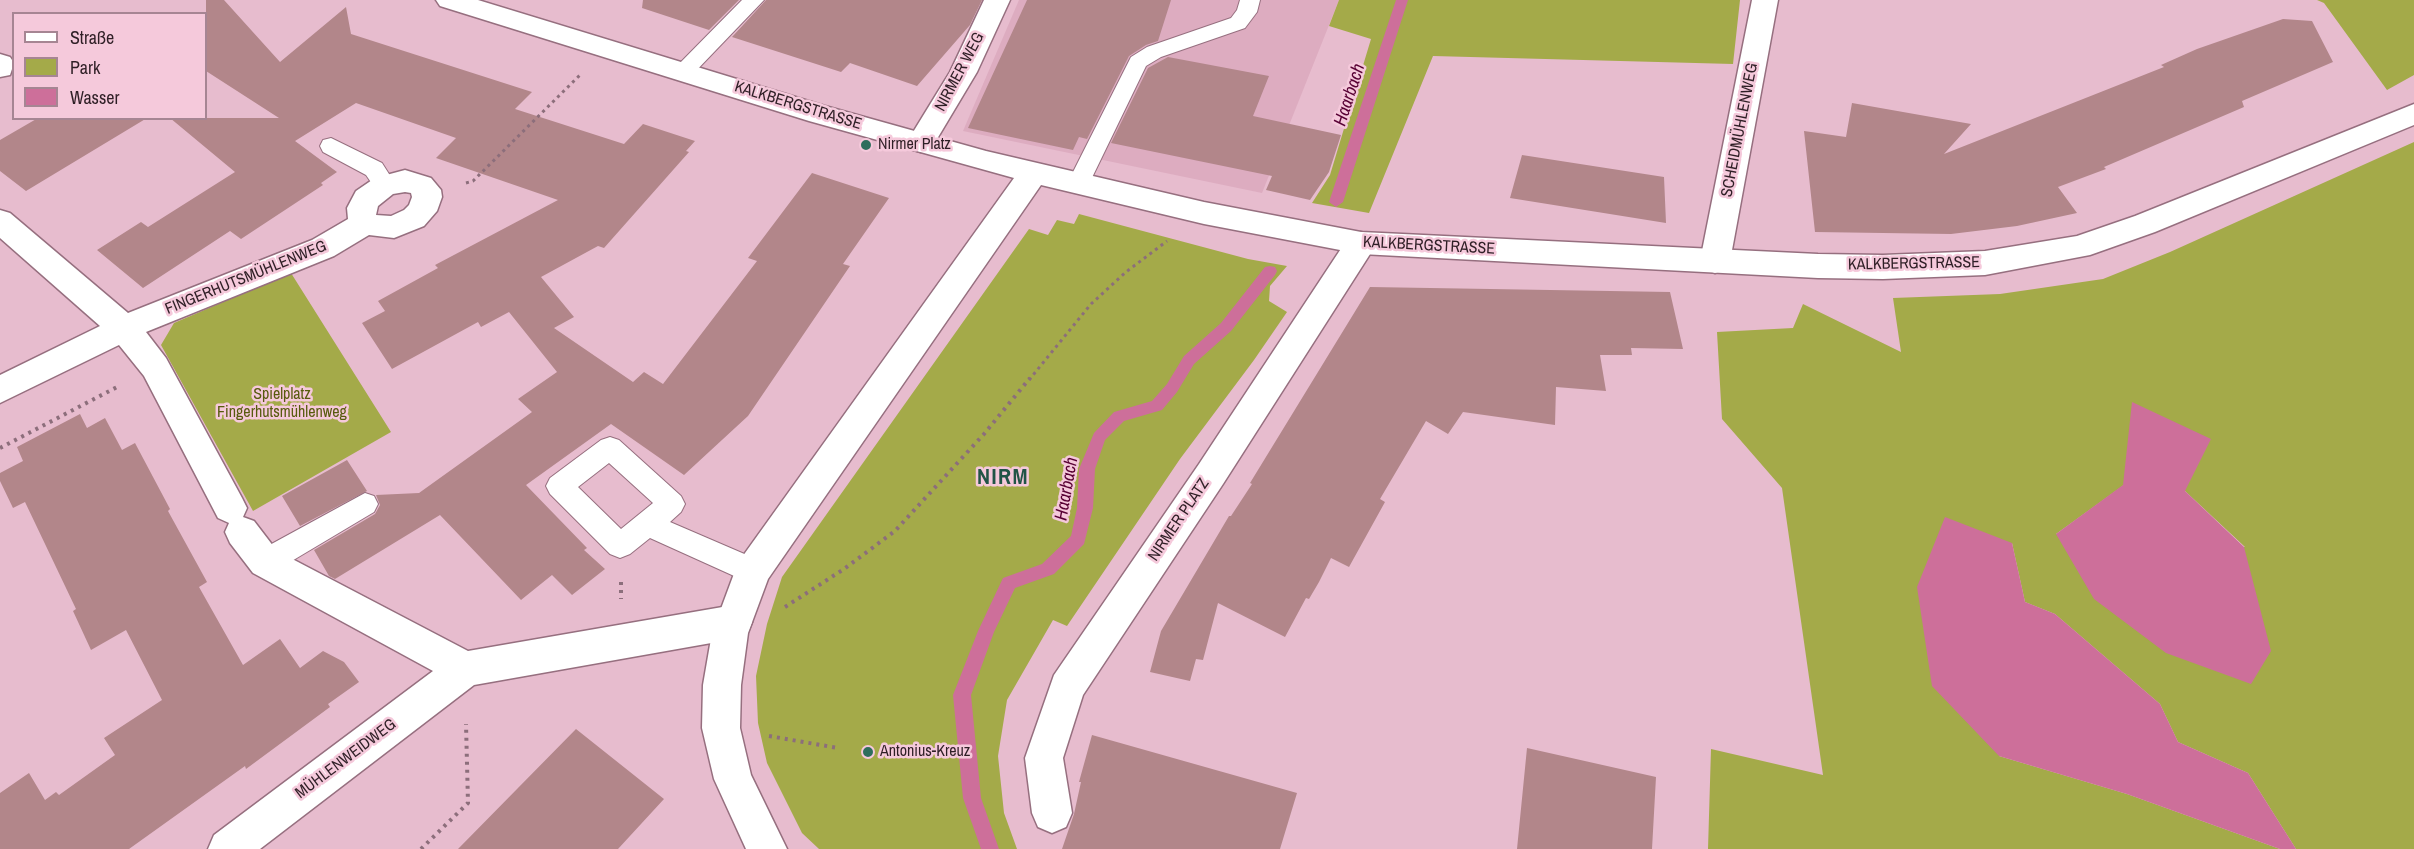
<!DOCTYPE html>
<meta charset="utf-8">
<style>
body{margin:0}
#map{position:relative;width:2414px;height:849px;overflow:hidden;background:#e7bcce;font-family:"Archivo Narrow",sans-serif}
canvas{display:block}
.legend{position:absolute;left:12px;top:12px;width:195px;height:108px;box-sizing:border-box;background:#f5c9db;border:2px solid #a68593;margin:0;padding:8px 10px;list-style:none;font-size:18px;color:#2f1f26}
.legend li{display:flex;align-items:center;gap:12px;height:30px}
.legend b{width:30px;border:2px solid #a68593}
</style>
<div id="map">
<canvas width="2414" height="849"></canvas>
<ul class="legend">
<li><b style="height:8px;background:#fff"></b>Straße</li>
<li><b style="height:16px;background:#a4aa49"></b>Park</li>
<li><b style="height:16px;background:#cd6f9a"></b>Wasser</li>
</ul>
</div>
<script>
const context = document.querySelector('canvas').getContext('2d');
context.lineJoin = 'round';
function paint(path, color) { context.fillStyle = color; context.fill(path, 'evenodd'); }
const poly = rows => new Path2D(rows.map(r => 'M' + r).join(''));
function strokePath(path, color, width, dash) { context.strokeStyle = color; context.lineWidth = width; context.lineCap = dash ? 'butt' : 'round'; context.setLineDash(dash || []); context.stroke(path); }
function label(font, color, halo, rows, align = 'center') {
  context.font = font + ' "Archivo Narrow",sans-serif'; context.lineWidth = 5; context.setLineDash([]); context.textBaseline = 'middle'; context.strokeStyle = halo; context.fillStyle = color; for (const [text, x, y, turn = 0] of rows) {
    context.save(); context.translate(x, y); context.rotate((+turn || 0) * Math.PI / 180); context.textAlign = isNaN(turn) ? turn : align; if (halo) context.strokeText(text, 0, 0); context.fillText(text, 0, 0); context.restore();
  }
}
const built = poly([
 [1019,0,1339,0,1262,193,963,131]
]);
const green = poly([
 [1339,0,1740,0,1733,64,1433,56,1369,213,1312,203,1330,175,1371,39,1329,26],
 [2317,0,2414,0,2414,75,2387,90,2324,3],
 [2414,142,2414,849,2296,849,2248,773,2178,742,2160,704,2055,614,2025,602,2012,543,1999,756,2127,794,2280,849,1708,849,1711,749,1823,775,1782,488,1722,419,1717,332,1793,328,1803,304,1901,352,1893,298,2000,294,2103,279,2170,252],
 [2124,485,2185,491,2245,547,2056,534],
 [1079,214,1248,259,1287,266,1270,286,1269,301,1287,312,1254,360,1180,459,1067,626,1053,620,1007,700,998,756,1004,813,1017,849,819,849,802,833,767,763,758,723,756,676,767,624,782,577,1029,229,1048,235,1057,220,1074,224],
 [291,273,391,432,253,511,161,345,174,323]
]);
const water = poly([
 [2132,402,2211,439,2185,491,2244,547,2271,651,2251,684,2166,653,2094,599,2056,534,2123,485],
 [1945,517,2012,543,2025,602,2055,614,2160,704,2178,742,2248,773,2296,849,2280,849,2127,794,1999,756,1932,686,1917,587]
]);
const stream = poly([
 [1396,0,1408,0,1343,202,1336,207,1329,202,1396,0],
 [1270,266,1275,267,1277,271,1275,275,1231,331,1194,364,1177,392,1162,410,1124,421,1105,440,1095,469,1093,508,1084,544,1054,574,1015,588,994,632,971,695,981,798,999,849,981,849,963,798,953,695,978,631,1003,578,1042,564,1071,536,1077,508,1079,469,1094,433,1114,412,1152,401,1167,384,1184,356,1221,323,1265,267,1270,266]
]);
const building = poly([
 [206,0,224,0,280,62,346,7,351,34,532,92,515,109,624,144,643,124,695,141,686,151,689,152,604,248,598,246,541,277,574,317,554,328,633,382,644,372,663,384,757,261,748,258,812,173,889,198,843,264,850,266,748,416,684,475,611,424,526,485,587,548,584,550,605,569,572,595,552,575,521,600,440,515,335,579,329,576,314,550,375,514,380,505,376,495,419,493,532,412,518,399,557,372,509,312,481,327,478,322,392,369,362,323,385,311,378,301,438,268,435,265,558,200,436,158,456,138,356,103,295,141,337,172,321,183,323,185,241,239,230,231,143,288,97,250,141,222,148,227,235,172,170,118,279,118,206,71],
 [643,0,739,0,709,30,642,8],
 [766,0,982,0,970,25,917,86,850,63,841,72,732,37],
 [1027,0,1171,0,1158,41,1146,45,1129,56,1087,139,1079,137,1073,150,968,128],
 [2283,19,2312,21,2333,62,2242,101,2244,107,2104,167,2106,169,2058,187,2077,213,2017,226,1951,234,1815,232,1804,131,1846,137,1852,103,1971,124,1944,154,2164,67,2161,65,2197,49],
 [1168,57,1269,76,1253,116,1341,135,1329,172,1310,200,1266,190,1272,176,1111,143,1148,68],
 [38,118,147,118,26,191,0,171,0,140],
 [1522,155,1664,177,1666,223,1510,198],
 [1370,287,1670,292,1683,349,1631,348,1632,355,1600,355,1606,391,1556,387,1555,425,1463,412,1448,434,1426,421,1380,499,1385,502,1349,567,1331,558,1319,582,1309,599,1306,598,1285,637,1218,603,1203,660,1196,659,1190,681,1150,672,1161,631,1229,516,1231,516,1252,484,1250,483],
 [80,414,87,428,105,418,122,450,135,443,170,509,168,511,207,582,199,587,243,665,280,639,300,668,323,651,344,662,359,682,328,704,330,707,246,769,245,766,129,849,0,849,0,793,29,773,45,800,56,792,59,795,115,755,104,738,162,700,126,630,91,650,73,611,76,609,25,502,13,508,0,481,0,473,23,461,17,447],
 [347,460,367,491,300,526,282,496],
 [576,729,664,799,618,849,458,849],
 [1092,735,1297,793,1280,849,1062,849,1074,814,1081,782,1079,782],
 [1527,748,1656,777,1652,849,1517,849]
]);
const pathFar1 = poly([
 [466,183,473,181,580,75],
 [1029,380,1091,304,1126,272,1167,241]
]);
const path = poly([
 [0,448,119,386],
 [621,582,621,599],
 [785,607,844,569,895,531,984,434,1030,378],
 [769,736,838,748],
 [421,849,468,803,466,724]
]);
const service = poly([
 [742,0,764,0,691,76,684,78,677,76,674,71,677,66,742,0],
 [1240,0,1260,0,1257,12,1245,28,1161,57,1146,66,1086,190,1078,192,1070,190,1067,184,1131,57,1147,47,1231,18,1237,10,1240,0],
 [331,138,382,163,396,185,393,191,385,193,377,191,366,175,323,152,320,146,323,140,331,138],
 [610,437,619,440,681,496,685,504,681,512,670,522,763,562,767,571,763,580,753,583,743,580,650,538,630,554,620,558,610,554,550,494,546,486,550,478,601,440,610,437],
 [609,463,653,503,621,529,578,487,609,463],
 [365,493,374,496,378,504,374,512,275,571,265,574,255,571,251,562,255,553,365,493]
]);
const minor = poly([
 [984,0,1010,0,977,72,931,149,921,152,911,149,907,142,950,72,984,0],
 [1752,0,1778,0,1730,261,1726,269,1715,273,1704,269,1700,261,1752,0],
 [0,54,10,57,14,63,10,75,0,77,0,54],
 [405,170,431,178,441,190,442,197,437,211,424,226,394,238,369,235,334,256,146,332,166,358,242,498,247,508,243,517,254,521,277,551,468,651,734,605,747,610,752,622,747,634,734,639,474,685,260,849,208,849,214,835,433,671,253,573,230,543,225,532,229,523,218,518,144,376,119,345,0,403,0,375,100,326,0,238,0,210,10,213,128,313,312,240,348,219,347,208,356,191,375,178,405,170],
 [405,192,411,193,412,197,409,205,404,210,391,216,376,215,378,206,393,194,405,192],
 [1361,232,1372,235,1376,243,1372,251,1223,484,1083,695,1063,758,1072,813,1066,827,1052,833,1038,827,1032,813,1025,758,1054,675,1199,464,1350,235,1361,232]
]);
const tertiary = poly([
 [436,0,478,0,825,106,986,151,1204,202,1361,232,1818,254,1883,255,1985,251,2077,236,2135,216,2414,104,2414,125,2155,232,2090,255,1985,275,1883,279,1818,278,1361,254,1204,224,1041,185,768,579,748,633,741,685,740,728,751,775,787,849,746,849,714,779,702,728,703,685,712,633,735,571,740,560,1014,178,809,121,440,6,436,0]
]);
const markers = [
 [866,145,6,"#2e6e5c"],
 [868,752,6,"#2e6e5c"]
];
const streetNames = [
 ["NIRMER WEG",960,72,-62],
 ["KALKBERGSTRASSE",798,106,17],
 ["SCHEIDMÜHLENWEG",1740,130,-79],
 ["KALKBERGSTRASSE",1429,246,3],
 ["KALKBERGSTRASSE",1914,264,-1],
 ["FINGERHUTSMÜHLENWEG",246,278,-22],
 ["NIRMER PLATZ",1179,520,-56],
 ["MÜHLENWEIDWEG",346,759,-37]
];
const poiNames = [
 ["Nirmer Platz",878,145],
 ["Antonius-Kreuz",880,752]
];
const parkNames = [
 ["Spielplatz",282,395],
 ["Fingerhutsmühlenweg",282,413]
];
const waterNames = [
 ["Haarbach",1350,95,-72],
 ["Haarbach",1067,489,-80]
];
const districtNames = [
 ["NIRM",1003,478]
];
paint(built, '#ddacc0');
paint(green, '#a4aa49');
paint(water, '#cd6f9a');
paint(stream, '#cd6f9a');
paint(building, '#b2868a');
strokePath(service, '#966f7f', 2);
strokePath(minor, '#966f7f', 3);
strokePath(tertiary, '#966f7f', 3);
strokePath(pathFar1, '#8c6e7b', 3, [3, 4]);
strokePath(path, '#8c6e7b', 4, [3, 5]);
paint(service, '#fff');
paint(minor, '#fff');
paint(tertiary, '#fff');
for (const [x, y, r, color] of markers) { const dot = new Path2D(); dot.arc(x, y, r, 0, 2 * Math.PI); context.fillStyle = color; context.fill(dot); strokePath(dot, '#f5c9db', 2); }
label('16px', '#2f1f26', '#f5c9db', streetNames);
label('16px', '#2f1f26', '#f5c9db', poiNames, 'left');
label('16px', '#575b0e', '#f5c9db', parkNames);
label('italic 18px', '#580034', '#f5c9db', waterNames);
context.letterSpacing = '1.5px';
label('bold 22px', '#215446', '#f5c9db', districtNames);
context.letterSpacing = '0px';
</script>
